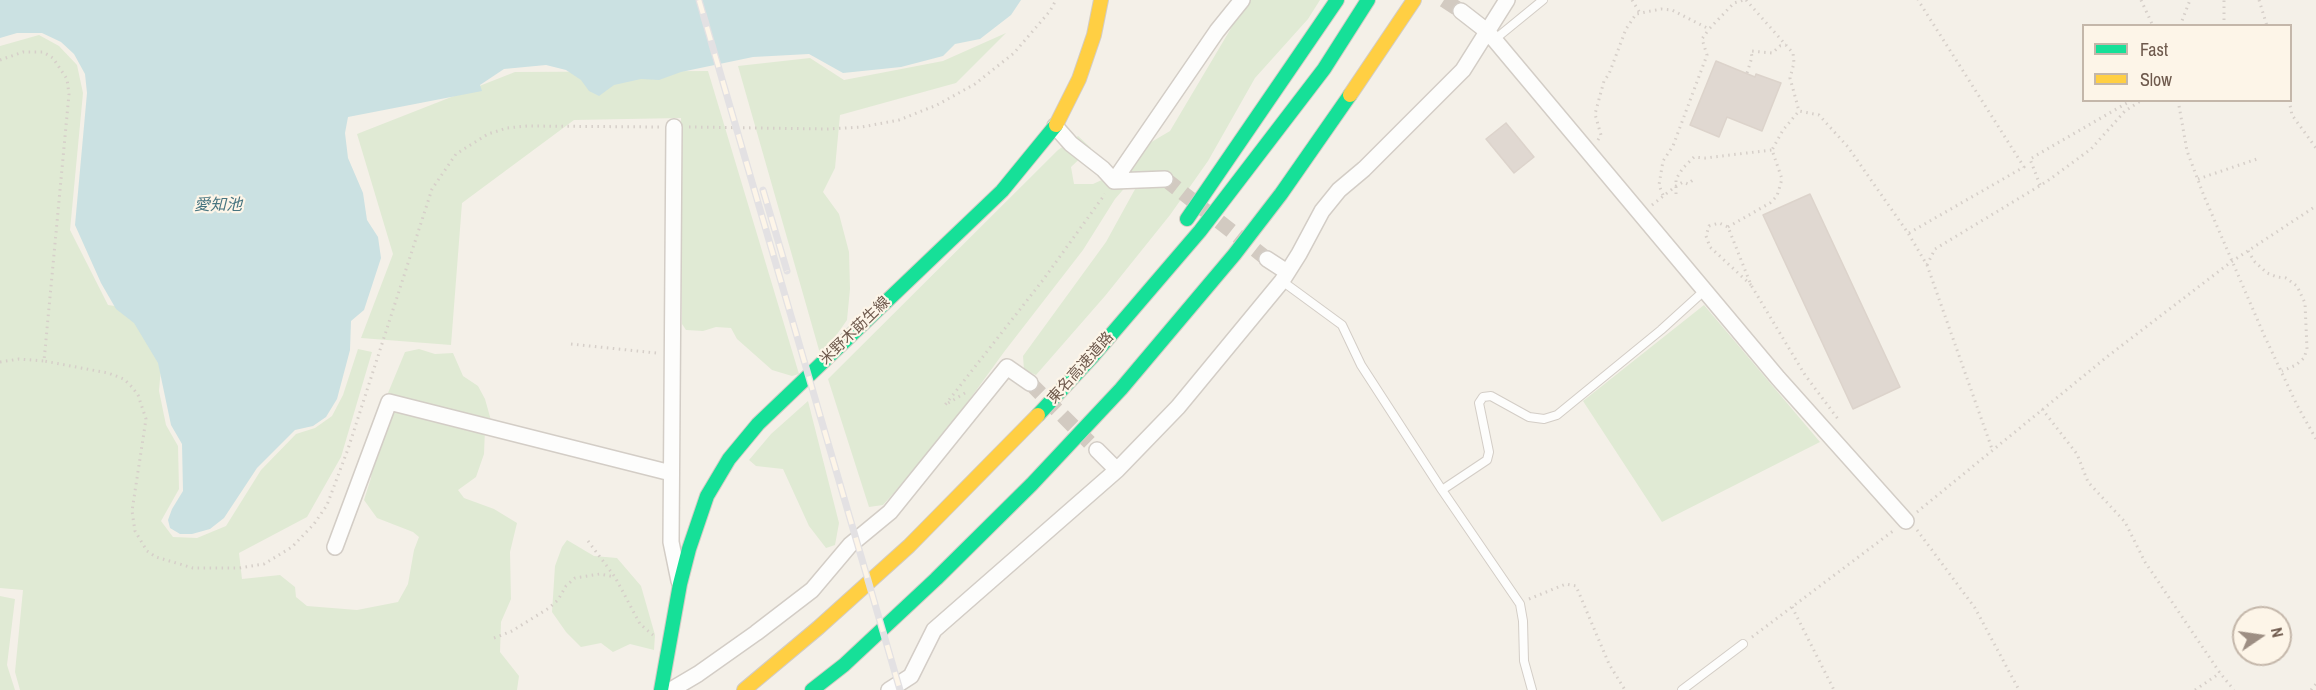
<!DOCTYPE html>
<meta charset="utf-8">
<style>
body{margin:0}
#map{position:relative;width:2316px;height:690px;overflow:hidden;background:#f4f0e8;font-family:"Archivo Narrow",sans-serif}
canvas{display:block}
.legend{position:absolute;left:2082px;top:24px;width:210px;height:78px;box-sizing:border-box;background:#fdf5e8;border:2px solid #c4b7aa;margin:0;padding:8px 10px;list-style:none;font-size:18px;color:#6e594c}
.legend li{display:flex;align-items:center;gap:12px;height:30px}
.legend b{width:30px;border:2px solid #c4b7aa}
.north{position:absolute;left:2232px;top:606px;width:60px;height:60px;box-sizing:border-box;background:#fdf5e8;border:2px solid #c4b7aa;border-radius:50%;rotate:77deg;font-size:16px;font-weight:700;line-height:24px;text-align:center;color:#6e594c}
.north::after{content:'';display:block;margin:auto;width:21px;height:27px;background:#9d8e83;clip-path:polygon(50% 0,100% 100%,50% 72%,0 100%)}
</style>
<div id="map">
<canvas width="2316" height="690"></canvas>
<ul class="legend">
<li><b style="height:8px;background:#16e098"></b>Fast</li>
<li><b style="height:8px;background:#ffcf43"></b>Slow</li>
</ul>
<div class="north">N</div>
</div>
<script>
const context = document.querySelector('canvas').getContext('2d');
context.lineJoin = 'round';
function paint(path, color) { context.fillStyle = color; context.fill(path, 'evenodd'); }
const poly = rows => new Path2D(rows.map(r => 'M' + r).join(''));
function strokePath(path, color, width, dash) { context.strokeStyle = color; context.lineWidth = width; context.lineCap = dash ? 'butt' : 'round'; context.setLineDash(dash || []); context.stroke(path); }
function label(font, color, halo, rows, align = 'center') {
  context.font = font + ' "Archivo Narrow","Noto Sans JP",sans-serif'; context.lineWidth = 4.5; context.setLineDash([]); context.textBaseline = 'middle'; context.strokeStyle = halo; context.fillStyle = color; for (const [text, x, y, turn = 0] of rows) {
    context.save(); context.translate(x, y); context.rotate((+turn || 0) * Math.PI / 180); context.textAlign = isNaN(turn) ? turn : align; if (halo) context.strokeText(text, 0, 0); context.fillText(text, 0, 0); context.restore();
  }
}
const green = poly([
 [1244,0,1320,0,1308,19,1255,78,1208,161,1170,215,1105,296,1036,375,1024,370,1023,356,1106,242,1145,171,1135,176,1115,199,1083,250,1004,352,935,447,883,505,869,507,828,379,1058,150,1078,136,1091,148,1071,167,1074,184,1093,184,1130,167,1148,144,1170,131,1230,30],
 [1006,33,956,83,840,115,835,168,823,192,839,214,849,252,850,289,847,320,821,357,738,66,810,58,844,80,943,61],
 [39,35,59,46,77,65,83,93,70,230,108,305,142,310,163,344,159,391,166,425,178,446,179,489,161,521,173,537,197,538,226,526,261,470,296,434,315,428,332,416,343,395,358,349,372,352,341,457,307,517,239,553,242,579,280,575,295,587,296,597,307,606,357,610,398,602,408,584,414,550,419,537,413,532,377,518,364,500,371,478,372,466,390,415,401,408,485,429,484,454,476,477,458,490,464,498,494,509,517,523,510,552,511,599,501,622,500,652,519,676,517,690,20,690,15,672,23,590,0,588,0,46],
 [708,71,799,374,792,376,772,370,737,339,731,328,716,327,703,331,686,330,682,324,681,118,574,120,462,203,451,345,361,338,393,254,357,134,515,72],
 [1704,305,1820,442,1662,522,1583,401],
 [419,349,435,354,453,353,463,376,478,386,485,399,492,424,388,393,405,352],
 [808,401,839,523,835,545,826,548,809,526,783,469,756,466,749,460,771,434],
 [567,540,594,556,617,558,641,586,655,635,654,650,630,644,613,652,601,643,581,647,566,632,552,612,555,566,562,547],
 [0,596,15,599,7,665,15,690,0,690]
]);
const water = poly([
 [0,0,1021,0,1011,15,980,39,955,44,943,56,901,67,843,73,809,54,753,57,681,72,659,80,641,79,614,85,599,96,589,91,581,80,566,70,546,65,504,69,480,85,482,91,348,117,345,133,348,158,363,193,367,220,378,237,381,258,364,310,351,321,350,350,337,399,326,417,313,426,295,430,257,468,224,518,210,529,192,534,180,534,170,528,168,520,172,509,183,491,182,444,171,425,158,363,134,323,116,309,101,283,75,225,87,93,85,74,74,54,61,42,42,33,17,33,0,38]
]);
const building = poly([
 [1716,61,1755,77,1756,74,1781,83,1762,131,1727,117,1719,137,1690,125,1716,61],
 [1506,123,1534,157,1514,173,1486,139,1506,123],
 [1810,194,1900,387,1853,409,1763,215,1810,194]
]);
const streetTunnel = poly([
 [1444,0,1461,11],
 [1165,179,1267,259],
 [1030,383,1097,450]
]);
const path = poly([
 [1632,0,1640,13],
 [1746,0,1793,53,1794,63,1790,78,1799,111,1819,115,1848,147,1908,233,1927,265,1992,449],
 [2141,0,2153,26],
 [2259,0,2267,26],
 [2180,26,2190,0],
 [2224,26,2224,0],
 [0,60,23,52,43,52,53,58,67,79,69,94,44,361,108,373,124,379,132,387,138,395,146,419,132,511,135,531,147,551,156,557,193,568,239,568,264,564,292,547,314,524,327,505,348,449,432,189,456,154,488,134,507,128,527,126,659,127],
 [1747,73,1752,57,1751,51,1772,53,1780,46,1786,45],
 [2178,100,2187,151,2204,196,2264,335,2297,405,2316,439],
 [2289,100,2292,115,2316,148],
 [689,127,827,129,862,127,899,120,937,105,975,84,1014,53,1050,11,1056,0],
 [1598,140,1601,135,1595,114,1604,81,1609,74,1626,29,1636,14,1661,9,1672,10,1709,29,1734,3,1744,0],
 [2198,179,2257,159],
 [2040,185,2030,159,2132,100],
 [1676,194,1676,179,1683,168,1694,157,1705,158,1772,150],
 [1663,195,1659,185,1663,161,1673,146,1707,55,1702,39,1709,29],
 [1652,205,1676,186,1683,182,1688,184,1694,179],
 [1728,227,1770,203,1777,196,1782,179,1772,150,1783,130,1799,111],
 [1909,233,2024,167,1918,0],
 [2248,251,2255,262,2267,273,2277,277,2286,278,2297,286,2305,303,2307,349,2304,358,2296,365,2282,371],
 [1927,265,1935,249,2046,182,2091,149,2125,111,2142,100],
 [1751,285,1710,247,1706,236,1709,226,1719,223,1728,227,1751,285,1805,375,1838,419],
 [571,344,656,353],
 [0,362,19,359,44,361],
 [965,393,945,405,1043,280,1105,194],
 [2042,409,2077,454,2088,482,2125,522,2145,562,2220,673,2234,690],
 [1917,512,2108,356,2231,262,2316,206],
 [1917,530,1975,608,2019,690],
 [588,541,615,577,640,624,653,635],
 [1529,599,1566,584,1576,586,1609,664,1625,690],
 [1792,607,1834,690],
 [1752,637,1893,531],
 [494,638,512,631,549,608,558,600,566,586,575,578,600,574,615,577],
 [2195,690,2220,673],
 [2311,690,2316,684]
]);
const lane = poly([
 [1494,40,1543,0],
 [1282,281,1342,325,1361,365,1442,490,1520,604,1523,621,1524,661,1532,690],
 [1442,490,1487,460,1489,452,1479,403,1483,397,1491,396,1529,417,1544,419,1557,415,1661,330,1704,291],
 [1682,690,1743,644]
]);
const street = poly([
 [1461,11,1488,32,1778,378,1906,521],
 [1055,126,1071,144,1103,169,1114,181],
 [674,127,671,542,679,581],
 [1114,181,1217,31,1242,0],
 [1114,181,1165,179],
 [1267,259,1287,272],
 [1097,450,1117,470],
 [335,547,389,402,671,473],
 [671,690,698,674,756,633,812,590,850,545,890,512,1007,367,1030,383],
 [889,690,911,676,934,630,1117,470,1178,407,1282,281,1299,254,1322,211,1339,190,1364,169,1463,70,1507,0]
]);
const fast = poly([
 [1187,219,1337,0],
 [1038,415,1092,357,1200,231,1324,69,1368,0],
 [661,690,680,584,689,549,707,496,729,459,758,424,1002,191,1056,125],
 [812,690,844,665,936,579,1032,484,1121,389,1234,255,1281,194,1350,95]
]);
const slow = poly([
 [1350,95,1414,0],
 [1056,125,1079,79,1094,35,1101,0],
 [744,690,818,628,909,546,1038,415]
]);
const rail = poly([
 [699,0,900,690],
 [763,190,787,271]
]);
const streetNames = [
 ["米野木莇生線",855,331,-44],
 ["東名高速道路",1081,368,-48]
];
const waterNames = [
 ["愛知池",218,206]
];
paint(green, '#e0ead4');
paint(water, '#cbe1e2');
paint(building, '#e0d8d1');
strokePath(building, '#dcd3cb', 1.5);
strokePath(streetTunnel, '#d2cac1', 15, [15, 8]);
strokePath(lane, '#d3cdc6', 10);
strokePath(street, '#d3cdc6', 18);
strokePath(fast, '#d3ccc4', 16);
strokePath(slow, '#d3ccc4', 16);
strokePath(path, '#d6cfc9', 3, [1.5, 4.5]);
strokePath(lane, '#fdfdfc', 8);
strokePath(street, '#fdfdfc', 15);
strokePath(fast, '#16e098', 14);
strokePath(slow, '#ffcf43', 14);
strokePath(rail, '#e3e1e3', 7);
strokePath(rail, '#fdf5e8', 4.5, [14]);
label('15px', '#6e594c', '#fdf5e8', streetNames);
label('italic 16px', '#487580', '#fdf5e8', waterNames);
</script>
